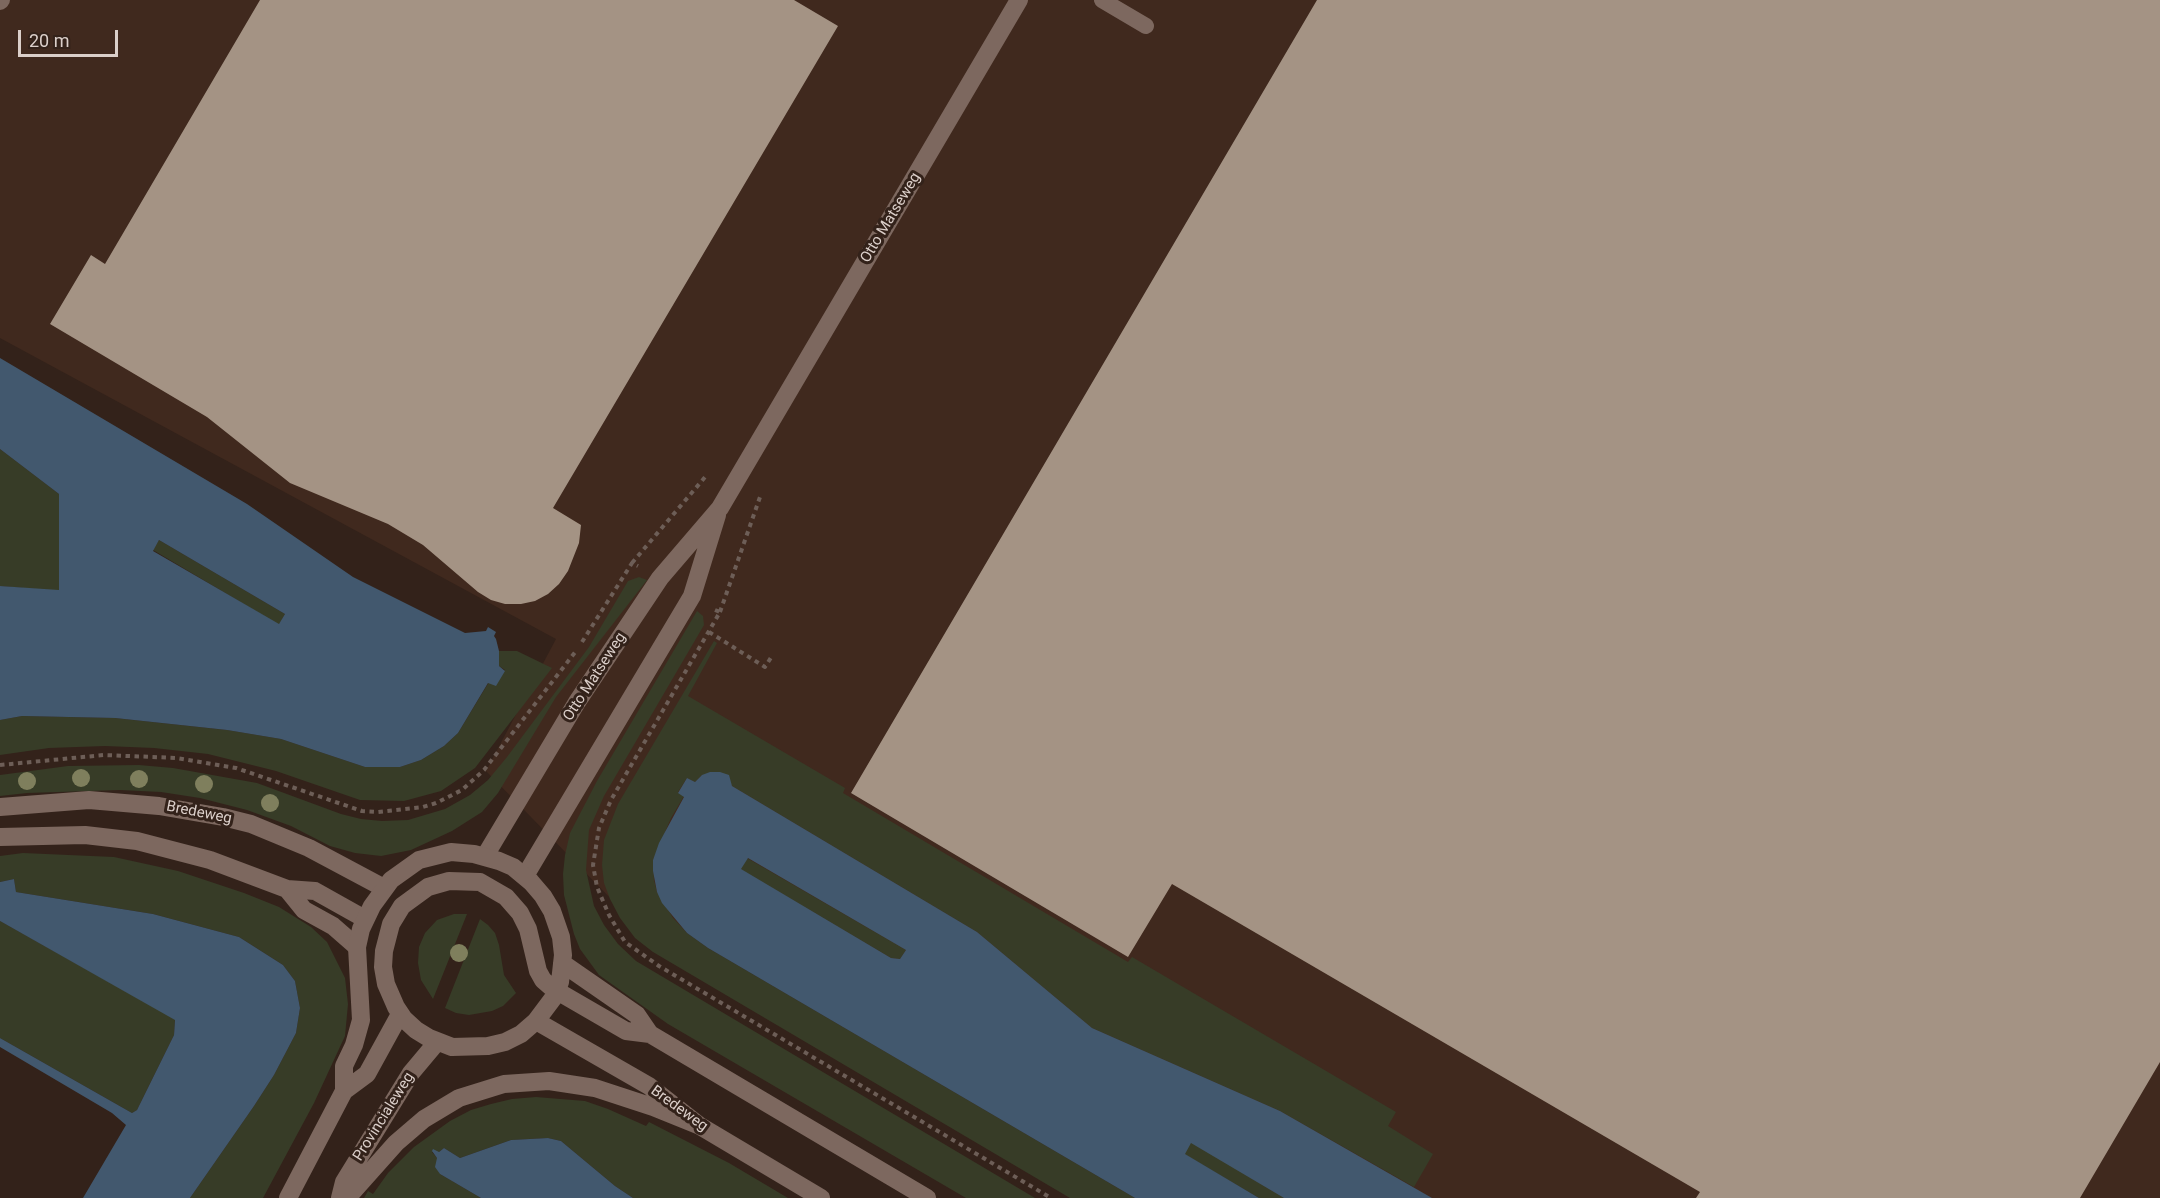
<!DOCTYPE html>
<style>
body{margin:0}
#map{position:relative;width:2160px;height:1198px;overflow:hidden;background:#33221a;font-family:Roboto,sans-serif}
canvas{display:block}
.scale{position:absolute;left:18px;top:30px;width:100px;height:27px;box-sizing:border-box;border:3px solid #dbcfca;border-top:0;padding-left:8px;font-size:18px;line-height:21px;white-space:nowrap;color:#dbcfca;-webkit-text-stroke:4px #33221a;paint-order:stroke}
</style>
<div id="map">
<canvas width="2160" height="1198"></canvas>
<div class="scale">20 m</div>
</div>
<script>
const context = document.querySelector('canvas').getContext('2d');
context.lineJoin = 'round';
function paint(path, color) { context.fillStyle = color; context.fill(path, 'evenodd'); }
const poly = rows => new Path2D(rows.map(r => 'M' + r).join(''));
function strokePath(path, color, width, dash) { context.strokeStyle = color; context.lineWidth = width; context.lineCap = dash ? 'butt' : 'round'; context.setLineDash(dash || []); context.stroke(path); }
function label(font, color, halo, rows, align = 'center') {
  context.font = font + ' Roboto,sans-serif'; context.lineWidth = 6; context.setLineDash([]); context.textBaseline = 'middle'; context.strokeStyle = halo; context.fillStyle = color; for (const [text, x, y, turn = 0] of rows) {
    context.save(); context.translate(x, y); context.rotate((+turn || 0) * Math.PI / 180); context.textAlign = isNaN(turn) ? turn : align; if (halo) context.strokeText(text, 0, 0); context.fillText(text, 0, 0); context.restore();
  }
}
const built = poly([
 [0,0,2160,0,2160,1198,1264,1198,736,881,663,952,486,771,556,639,0,338]
]);
const green = poly([
 [0,449,59,494,59,591,0,586],
 [159,540,285,614,279,625,153,550],
 [639,577,647,580,556,697,498,793,482,812,452,831,411,850,381,856,355,853,330,846,291,826,247,810,200,798,161,792,120,790,27,793,0,796,0,775,68,766,139,765,173,768,257,783,341,814,361,819,382,821,408,820,445,809,470,795,488,780,507,757,589,647,628,581],
 [697,611,703,616,704,625,604,796,589,830,586,870,594,906,604,925,618,944,636,961,1035,1198,966,1198,668,1024,599,975,580,949,574,934,564,895,563,874,565,855,570,833,597,781],
 [714,641,717,643,688,696,845,788,843,793,1128,962,1132,957,1396,1112,1388,1126,1433,1154,1414,1187,1280,1111,1092,1028,977,932,732,786,729,781,702,775,695,782,687,778,678,792,684,796,671,818,653,860,654,880,657,892,673,918,687,933,708,948,1135,1198,1070,1198,653,952,635,938,620,918,610,899,604,883,602,865,604,840,618,804],
 [499,651,517,651,552,668,475,768,441,791,404,801,360,800,276,771,208,754,154,748,105,746,49,748,0,755,0,720,22,716,115,718,227,730,281,739,365,767,400,767,421,760,444,746,458,733,489,682,505,670,499,666],
 [23,853,114,857,178,871,244,893,279,907,311,927,327,942,345,978,348,1004,345,1036,314,1103,263,1198,190,1198,254,1106,274,1075,296,1033,300,1008,295,981,283,965,239,937,153,914,16,892,14,879,0,882,0,856],
 [747,858,906,950,900,959,891,958,740,869],
 [454,914,467,914,433,999,421,980,418,963,419,947,425,933,437,920],
 [480,919,488,925,495,933,499,945,504,975,516,993,503,1006,492,1011,469,1015,456,1013,445,1008],
 [0,921,175,1019,174,1035,137,1110,132,1113,0,1038],
 [536,1097,585,1101,608,1109,646,1126,649,1122,729,1163,788,1198,633,1198,615,1186,561,1141,548,1138,511,1140,460,1158,444,1148,439,1152,432,1152,438,1159,440,1174,481,1198,364,1198,368,1191,373,1194,388,1173,414,1147,450,1121,471,1110,491,1104,512,1099],
 [1191,1142,1284,1198,1259,1198,1184,1154]
]);
const water = poly([
 [0,358,247,504,353,577,465,633,486,631,488,627,496,632,494,636,496,639,499,651,499,666,505,671,496,686,488,683,458,733,444,746,421,760,400,767,365,767,281,739,227,730,115,718,22,716,0,720,0,586,59,590,59,494,0,449],
 [159,540,285,614,279,624,153,551],
 [710,772,720,772,729,775,732,786,977,932,1092,1028,1280,1111,1432,1198,1284,1198,1191,1143,1185,1154,1259,1198,1135,1198,708,948,687,933,662,903,657,892,653,871,653,860,659,843,684,797,678,793,687,778,695,782,702,775],
 [748,858,906,950,900,959,891,958,741,869],
 [14,879,16,892,153,914,239,937,283,965,295,981,300,1008,296,1033,274,1075,254,1106,190,1198,83,1198,126,1125,112,1113,0,1047,0,1038,132,1113,137,1110,174,1035,175,1020,0,921,0,882],
 [548,1138,561,1141,615,1186,633,1198,481,1198,440,1174,435,1167,437,1158,432,1151,433,1149,439,1152,444,1148,460,1158,511,1140]
]);
const building = poly([
 [260,0,794,0,838,26,553,508,581,525,579,543,568,571,559,584,548,594,535,601,521,604,505,604,491,600,478,592,423,545,388,524,290,483,207,417,50,324,91,255,105,264],
 [1317,0,2160,0,2160,1062,2080,1198,1696,1198,1700,1192,1172,884,1128,957,851,793]
]);
const path = poly([
 [632,563,706,476],
 [715,610,720,612,611,800,599,828,593,865,597,887,609,915,625,942,659,966,1051,1198],
 [720,612,760,497],
 [709,632,765,667,772,656],
 [582,642,632,563,638,566],
 [0,765,104,755,177,758,236,768,362,811,378,812,423,807,436,803,462,790,484,770,576,651]
]);
const service = poly([
 [1102,0,1146,26]
]);
const minor = poly([
 [0,1,1,0],
 [485,856,577,702,660,578,720,508,1019,0],
 [525,876,692,596,717,515]
]);
const tertiary = poly([
 [0,807,89,800,159,806,223,817,251,824,309,848,384,888],
 [0,837,85,835,137,841,210,860,287,889,315,891,365,919],
 [287,889,304,910,333,926,357,947]
]);
const secondary = poly([
 [562,963,637,1015,650,1034],
 [536,1021,649,1086,700,1126,821,1198],
 [344,1091,344,1066,354,1045,361,1020,357,947,361,929,372,906,391,880,419,860,451,852,474,854,499,861,513,867,531,882,543,896,552,911,561,937,563,955,560,982,557,991,554,997,536,1021,521,1034,505,1042,488,1046,452,1047,429,1038,416,1030,404,1019,396,1007,386,984,383,967,384,951,391,924,402,906,428,887,449,881,480,882,506,897,520,913,528,929,538,971,543,980,551,987,557,991,626,1031,650,1034,927,1198],
 [288,1198,344,1091,367,1074,400,1014],
 [340,1198,344,1182,411,1073,437,1042],
 [347,1198,396,1143,424,1119,459,1098,504,1084,549,1081,595,1088,653,1107,700,1126]
]);
const trees = [
 [81,778],
 [139,779],
 [27,781],
 [204,784],
 [270,803],
 [459,953]
];
const streetNames = [
 ["Otto Matseweg",891,218,-59],
 ["Otto Matseweg",595,677,-57],
 ["Bredeweg",199,813,11],
 ["Bredeweg",679,1109,36],
 ["Provincialeweg",384,1117,-58]
];
paint(built, '#40291e');
paint(green, '#373c27');
paint(water, '#42586e');
paint(building, '#a49384');
strokePath(path, '#6d5e57', 4, [4.5, 4.5]);
strokePath(service, '#7d685f', 16);
strokePath(minor, '#7d685f', 18);
strokePath(tertiary, '#7d685f', 18);
strokePath(secondary, '#7d685f', 18);
context.fillStyle = '#7f7f5d';
for (const [x, y] of trees) { context.beginPath(); context.arc(x, y, 9, 0, 2 * Math.PI); context.fill(); }
label('15px', '#dbcfca', '#33221a', streetNames);
</script>
